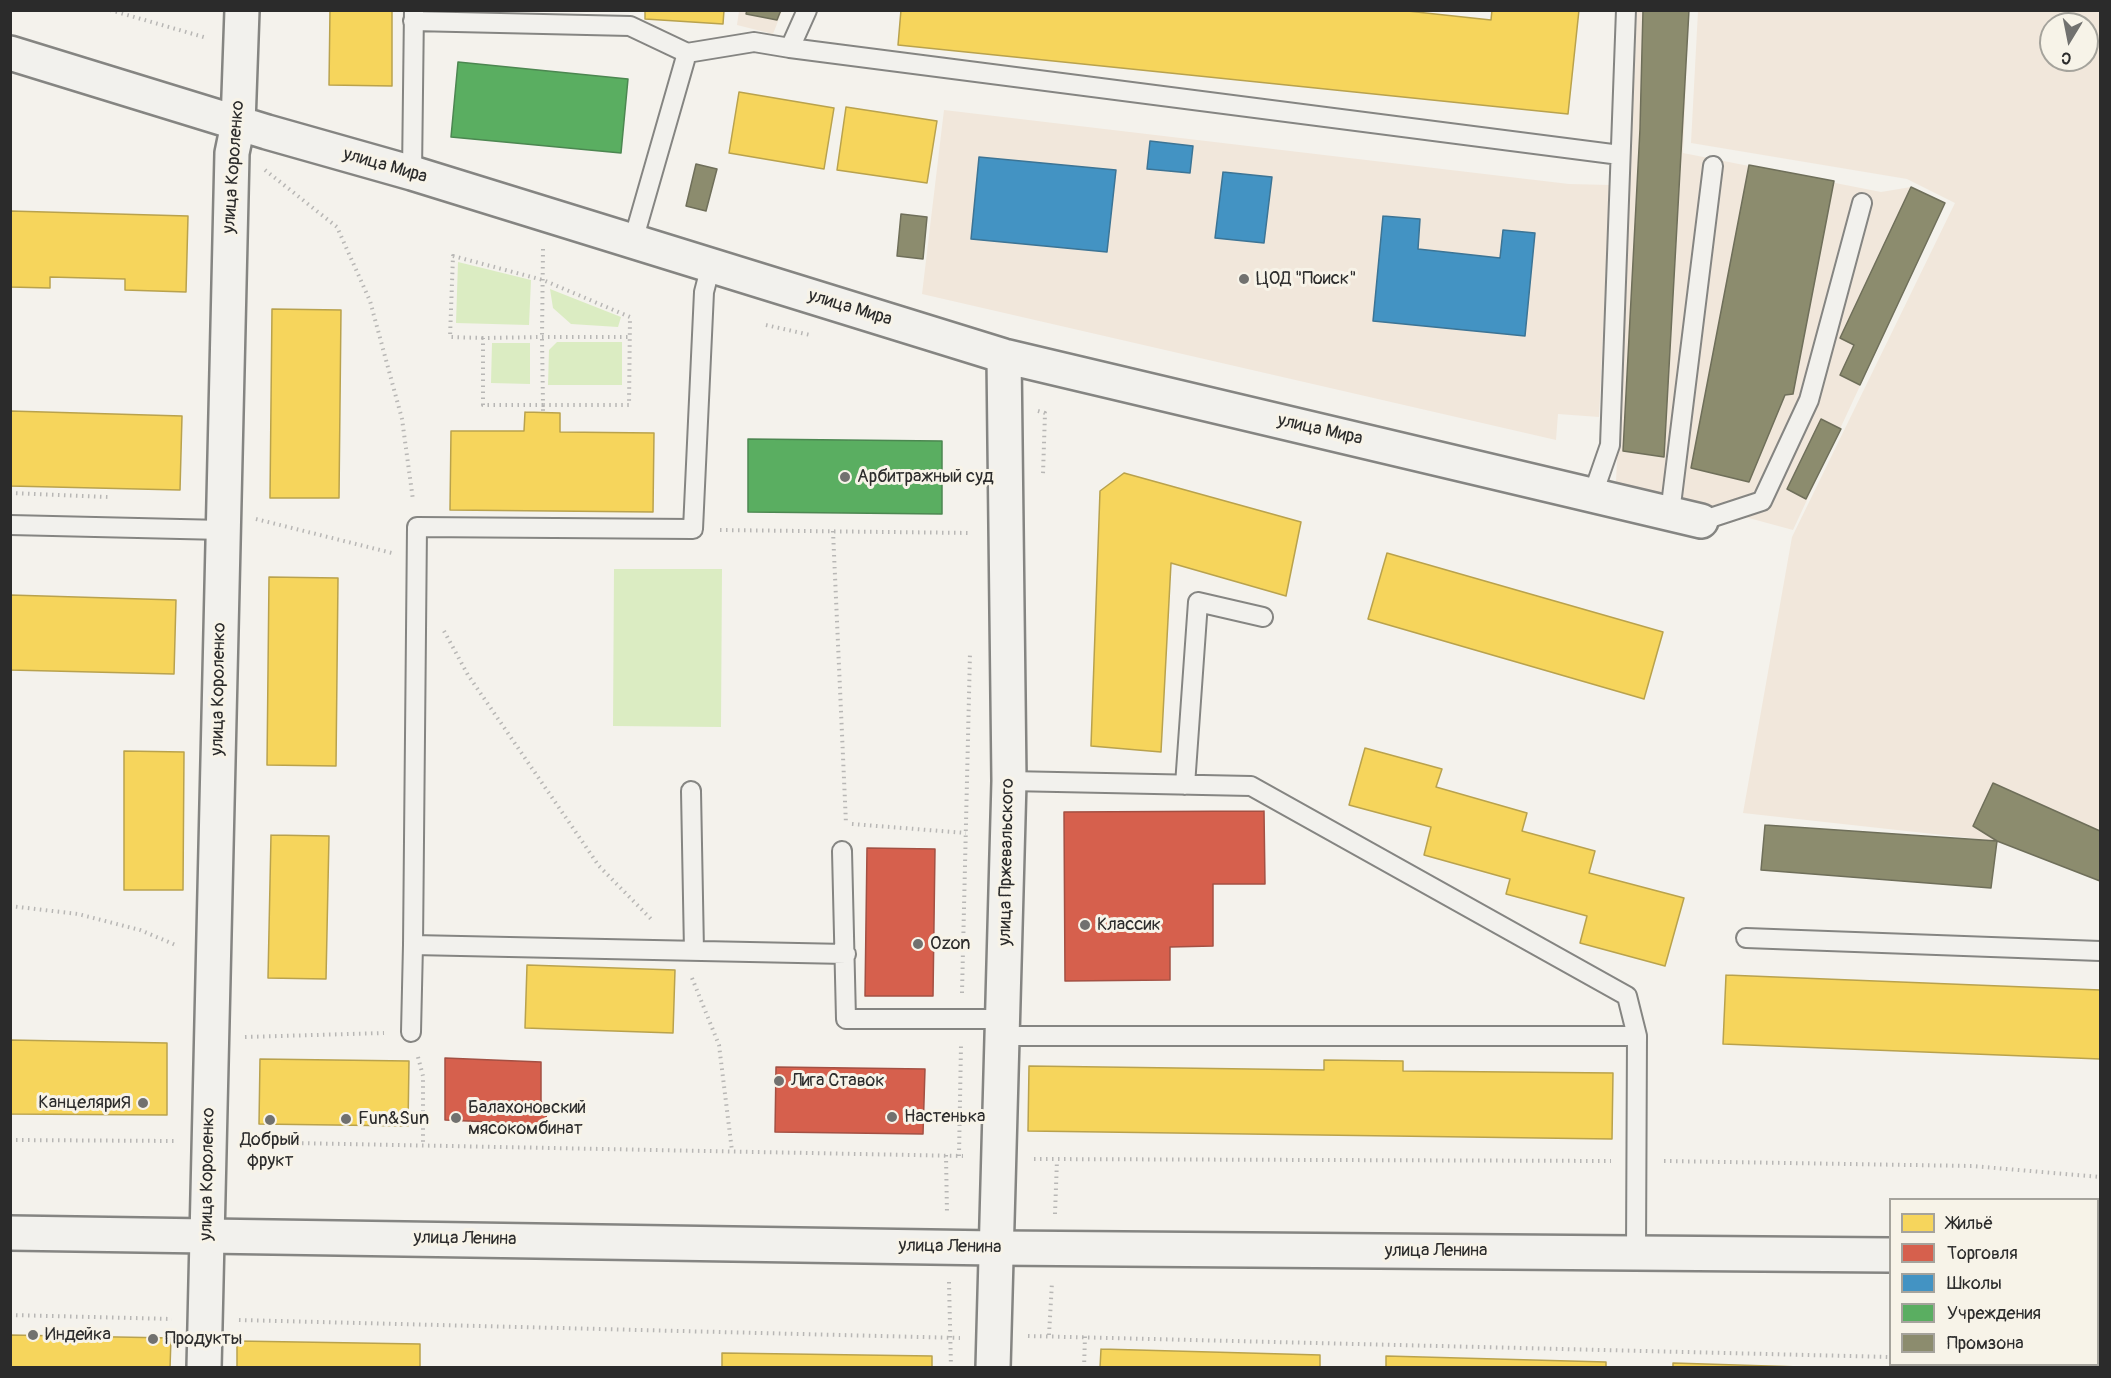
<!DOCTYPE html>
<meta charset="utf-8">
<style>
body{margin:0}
#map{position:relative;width:2111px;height:1378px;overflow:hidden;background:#f4f2ec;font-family:Pangolin,sans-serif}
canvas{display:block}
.frame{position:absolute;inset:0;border:12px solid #2b2b2b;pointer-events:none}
.legend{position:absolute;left:1889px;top:1198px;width:210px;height:168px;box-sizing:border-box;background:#f7f3e8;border:2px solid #a5a39c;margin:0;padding:8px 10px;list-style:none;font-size:18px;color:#2b2b2b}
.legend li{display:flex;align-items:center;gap:12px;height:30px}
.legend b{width:30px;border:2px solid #a5a39c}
.north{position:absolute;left:2039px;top:12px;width:60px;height:60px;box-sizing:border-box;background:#f7f3e8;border:2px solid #a5a39c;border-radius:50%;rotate:190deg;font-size:16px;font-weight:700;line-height:24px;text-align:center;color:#2b2b2b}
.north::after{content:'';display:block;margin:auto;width:21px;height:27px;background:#71716f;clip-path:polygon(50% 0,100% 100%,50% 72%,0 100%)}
</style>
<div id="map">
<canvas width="2111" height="1378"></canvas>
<div class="frame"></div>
<ul class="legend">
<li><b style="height:16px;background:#f6d55c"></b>Жильё</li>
<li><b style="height:16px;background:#d6604d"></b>Торговля</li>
<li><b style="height:16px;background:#4393c3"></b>Школы</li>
<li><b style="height:16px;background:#5aae61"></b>Учреждения</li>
<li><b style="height:16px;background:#8c8c6e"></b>Промзона</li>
</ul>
<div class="north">С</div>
</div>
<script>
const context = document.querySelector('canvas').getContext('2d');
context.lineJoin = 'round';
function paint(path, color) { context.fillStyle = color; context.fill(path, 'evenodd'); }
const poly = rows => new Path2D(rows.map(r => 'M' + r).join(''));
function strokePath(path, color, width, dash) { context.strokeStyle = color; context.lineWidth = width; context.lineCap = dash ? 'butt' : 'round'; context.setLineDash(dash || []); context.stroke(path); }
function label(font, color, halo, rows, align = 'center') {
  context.font = font + ' Pangolin,sans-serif'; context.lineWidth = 6; context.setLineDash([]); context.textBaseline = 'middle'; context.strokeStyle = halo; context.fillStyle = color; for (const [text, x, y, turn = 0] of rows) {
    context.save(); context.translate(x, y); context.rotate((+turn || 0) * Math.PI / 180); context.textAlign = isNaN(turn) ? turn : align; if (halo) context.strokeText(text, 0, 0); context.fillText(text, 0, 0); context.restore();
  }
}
const built = poly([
 [739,11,782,11,773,34,737,25],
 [1637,11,1689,11,1683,153,1881,192,1911,187,1945,203,1793,530,1616,482],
 [1698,11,2100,11,2100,831,1993,784,1997,841,1743,813,1792,537,1955,203,1907,179,1691,143],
 [2051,24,2087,24,2087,60,2051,60],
 [944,110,1569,184,1610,185,1599,417,1558,414,1556,440,922,294]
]);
const green = poly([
 [458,262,531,280,529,325,456,323],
 [550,289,621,317,618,327,571,324,553,308],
 [557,342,622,342,622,385,548,385,549,350],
 [492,343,530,343,530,384,491,383],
 [614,569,722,569,721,727,613,726]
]);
const homes = poly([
 [330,10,392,10,392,86,329,85,330,10],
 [645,10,724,10,723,24,645,19,645,10],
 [901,10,1398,10,1491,20,1492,10,1579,10,1568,114,898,45,901,10],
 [739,92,834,108,824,169,729,153,739,92],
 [846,107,937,121,927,183,837,170,846,107],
 [10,211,188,216,186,292,125,290,125,279,50,277,50,288,10,287,10,211],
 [272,309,341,310,339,498,270,498,272,309],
 [10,411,182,416,180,490,10,486,10,411],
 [525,412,560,413,560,432,654,433,653,512,450,510,451,431,524,431,525,412],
 [1124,473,1301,522,1286,596,1171,563,1161,752,1091,746,1100,491,1124,473],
 [1387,553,1663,632,1644,699,1368,619,1387,553],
 [269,577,338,578,336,766,267,765,269,577],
 [10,595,176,600,174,674,10,670,10,595],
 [1365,748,1442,769,1436,787,1527,813,1522,831,1595,851,1589,873,1684,898,1665,966,1580,943,1587,916,1506,894,1510,879,1424,855,1431,827,1349,805,1365,748],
 [124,751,184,752,183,890,124,890,124,751],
 [271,835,329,836,326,979,268,978,271,835],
 [527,965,675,970,673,1033,525,1028,527,965],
 [1726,975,2100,990,2100,1059,1723,1044,1726,975],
 [10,1040,167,1043,167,1115,10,1114,10,1040],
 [260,1059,409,1061,408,1126,259,1124,260,1059],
 [1324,1060,1403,1061,1403,1071,1613,1073,1612,1139,1028,1131,1029,1066,1324,1070,1324,1060],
 [10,1335,171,1338,170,1368,10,1368,10,1335],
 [237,1341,420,1344,420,1368,237,1368,237,1341],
 [1101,1349,1320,1355,1320,1368,1100,1368,1101,1349],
 [722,1353,932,1356,932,1368,722,1368,722,1353],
 [1386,1356,1606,1362,1606,1368,1386,1368,1386,1356],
 [1673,1363,1833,1368,1673,1368,1673,1363]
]);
const shops = poly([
 [1264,811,1265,884,1213,884,1213,946,1170,947,1170,980,1065,981,1064,812,1264,811],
 [867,848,935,849,933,996,865,996,867,848],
 [445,1058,541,1062,541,1101,547,1113,544,1125,524,1130,514,1123,445,1120,445,1058],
 [776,1067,925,1069,923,1134,775,1132,776,1067]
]);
const schools = poly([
 [1150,141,1193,146,1190,173,1147,169,1150,141],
 [979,157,1116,170,1107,252,971,239,979,157],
 [1223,172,1272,177,1264,243,1215,238,1223,172],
 [1383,216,1420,219,1418,249,1500,258,1503,230,1535,233,1525,336,1373,321,1383,216]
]);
const public = poly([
 [458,62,628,79,621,153,451,137,458,62],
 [748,439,942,441,942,514,748,512,748,439]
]);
const industry = poly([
 [747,10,781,10,777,20,746,14,747,10],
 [1643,10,1689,10,1664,457,1623,451,1640,129,1643,10],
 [696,164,717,169,706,211,686,206,696,164],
 [1749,165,1834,181,1793,394,1785,395,1749,482,1691,468,1749,165],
 [1911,187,1945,203,1860,385,1840,375,1854,345,1840,338,1911,187],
 [901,214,927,217,923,259,897,256,901,214],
 [1821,419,1841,429,1806,499,1787,489,1821,419],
 [1993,783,2100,831,2100,881,1997,841,1973,826,1993,783],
 [1765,825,1997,841,1991,888,1761,870,1765,825]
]);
const path = poly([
 [110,10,207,38],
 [265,170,337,227,370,301,402,419,413,500],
 [543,249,542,337,543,405,483,405,483,338,542,337,629,337],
 [766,325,810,335],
 [483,338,450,337,453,256,543,280,630,317,629,405,543,405,543,412],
 [1038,411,1045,413,1043,474],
 [10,493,109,497],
 [256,519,392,553],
 [720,530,971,533],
 [833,531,846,824],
 [444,631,468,675,599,866,653,921],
 [852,824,966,833],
 [10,906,78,914,140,930,178,946],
 [692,978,719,1045,732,1151],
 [962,993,970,653],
 [245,1037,384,1033],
 [418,1057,423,1076,423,1145],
 [10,1140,175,1141],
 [242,1142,963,1156],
 [946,1155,947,1214],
 [959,1156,961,1045],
 [1034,1159,1611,1161],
 [1664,1161,1972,1166,2100,1177],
 [1055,1214,1057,1160],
 [949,1282,951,1368],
 [10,1315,172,1319],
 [239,1320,960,1338],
 [1049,1335,1052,1282],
 [1028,1336,1890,1357],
 [2088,1364,2100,1365],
 [1084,1368,1085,1336],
 [1981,1368,1981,1364]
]);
const service = poly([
 [413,21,630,26,687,53],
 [790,48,1620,155],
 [412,173,414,10],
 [633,241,687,53,754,42,790,48,807,10],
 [1593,494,1610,445,1626,10],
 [1670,513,1713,166],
 [1701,521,1762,501,1809,400,1862,203],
 [10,525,223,530],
 [1185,785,1198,602,1263,617],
 [691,791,694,951],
 [842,851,846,1019,1004,1019],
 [1746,938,2100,951],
 [413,945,417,527,693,529,704,292,711,265],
 [411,1032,413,945,846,954],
 [1003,1036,1637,1036,1627,996,1251,786,1009,781],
 [1636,1252,1637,1036],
 [1931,1368,1931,1364]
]);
const minor = poly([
 [10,53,267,132,412,173,1004,356,1701,521],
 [204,1368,232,153,238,124,242,10],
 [993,1368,1009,781,1004,356]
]);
const secondary = poly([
 [10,1233,996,1248,1890,1255],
 [2098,1263,2100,1263]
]);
const markers = [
 [1244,279,6,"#71716f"],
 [845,477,6,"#71716f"],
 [1085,925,6,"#71716f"],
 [918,944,6,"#71716f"],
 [779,1081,6,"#71716f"],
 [143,1103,6,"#71716f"],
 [892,1117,6,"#71716f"],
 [456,1118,6,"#71716f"],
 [346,1119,6,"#71716f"],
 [270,1120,6,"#71716f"],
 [33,1335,6,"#71716f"],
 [153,1339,6,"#71716f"]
];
const streetNames = [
 ["улица Мира",385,166,16],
 ["улица Короленко",234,167,-86],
 ["улица Мира",850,308,17],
 ["улица Мира",1320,430,13],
 ["улица Короленко",219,689,-89],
 ["улица Пржевальского",1007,862,-89],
 ["улица Короленко",208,1174,-89],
 ["улица Ленина",465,1239,1],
 ["улица Ленина",950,1247,1],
 ["улица Ленина",1436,1251]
];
const poiNames = [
 ["ЦОД \"Поиск\"",1256,279],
 ["Арбитражный суд",857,477],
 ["Классик",1097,925],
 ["Ozon",930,944],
 ["Лига Ставок",791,1081],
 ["КанцеляриЯ",131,1103,"right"],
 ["Балахоновский",468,1108],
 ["мясокомбинат",468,1129],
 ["Настенька",904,1117],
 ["Fun&Sun",358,1119],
 ["Добрый",270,1140,"center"],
 ["фрукт",270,1161,"center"],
 ["Индейка",45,1335],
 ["Продукты",165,1339]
];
paint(built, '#f1e7db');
paint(green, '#dbecc2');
paint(homes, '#f6d55c');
strokePath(homes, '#b9a24d', 1.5);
paint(shops, '#d6604d');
strokePath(shops, '#a35043', 1.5);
paint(schools, '#4393c3');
strokePath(schools, '#3c7495', 1.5);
paint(public, '#5aae61');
strokePath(public, '#4c8751', 1.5);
paint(industry, '#8c8c6e');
strokePath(industry, '#6f6f5a', 1.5);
strokePath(service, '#858582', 22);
strokePath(minor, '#858582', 38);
strokePath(secondary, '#858582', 38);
strokePath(path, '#b8b7b5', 4, [1.5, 4.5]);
strokePath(service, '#f2f1ed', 18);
strokePath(minor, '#f2f1ed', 33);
strokePath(secondary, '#f2f1ed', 33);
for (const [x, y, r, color] of markers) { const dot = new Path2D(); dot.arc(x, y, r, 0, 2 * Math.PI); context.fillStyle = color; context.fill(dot); strokePath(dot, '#f7f3e8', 2); }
label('18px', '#2b2b2b', '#f7f3e8', streetNames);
label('18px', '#2b2b2b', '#f7f3e8', poiNames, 'left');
</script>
